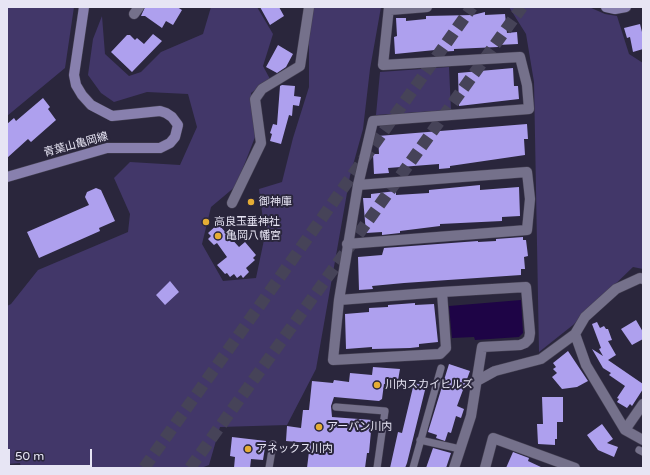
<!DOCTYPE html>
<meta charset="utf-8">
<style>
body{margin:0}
#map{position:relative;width:650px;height:475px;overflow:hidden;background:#2a263c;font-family:"Varela Round",sans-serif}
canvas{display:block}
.frame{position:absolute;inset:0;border:8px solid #e7e5f4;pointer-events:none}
.scale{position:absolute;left:8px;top:449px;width:84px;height:18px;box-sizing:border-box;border:2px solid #e7e5f4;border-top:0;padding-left:5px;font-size:12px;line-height:14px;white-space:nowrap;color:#e7e5f4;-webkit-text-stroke:3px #2a263c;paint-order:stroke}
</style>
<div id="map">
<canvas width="650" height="475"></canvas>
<div class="frame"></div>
<div class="scale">50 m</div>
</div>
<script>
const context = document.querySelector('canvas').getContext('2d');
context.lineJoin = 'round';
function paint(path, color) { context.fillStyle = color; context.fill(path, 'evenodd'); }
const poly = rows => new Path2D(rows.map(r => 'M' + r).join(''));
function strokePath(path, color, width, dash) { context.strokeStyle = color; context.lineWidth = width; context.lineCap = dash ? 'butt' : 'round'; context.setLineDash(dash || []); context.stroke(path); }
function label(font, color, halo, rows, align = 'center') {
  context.font = font + ' "Varela Round","Noto Sans JP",sans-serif'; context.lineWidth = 4; context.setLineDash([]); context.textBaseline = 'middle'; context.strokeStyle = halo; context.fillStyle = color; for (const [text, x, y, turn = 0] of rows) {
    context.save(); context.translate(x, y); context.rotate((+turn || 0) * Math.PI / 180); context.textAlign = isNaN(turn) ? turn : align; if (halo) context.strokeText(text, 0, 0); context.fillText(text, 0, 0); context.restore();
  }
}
const green = poly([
 [7,7,74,7,65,68,7,116],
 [211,7,257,7,273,34,263,66,270,79,251,93,257,132,236,186,211,207,202,244,223,281,256,278,265,235,259,189,282,182,293,138,309,87,309,17,314,7,381,7,370,69,363,129,350,176,316,369,287,425,220,427,209,465,201,468,21,468,20,463,7,464,7,306,11,304,38,270,128,232,130,214,114,178,130,162,180,165,197,127,188,94,147,92,114,102,101,93,88,75,93,39,102,16,105,54,129,76,141,72,161,52,203,34],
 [509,7,589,7,605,14,617,16,629,54,643,63,643,269,633,267,573,325,539,352,534,82,526,34],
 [449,67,451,110,376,115,380,72]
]);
const water = poly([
 [521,300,523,333,519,337,475,340,474,337,452,338,449,306]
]);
const building = poly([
 [145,7,177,7,182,10,173,25,166,21,162,28,145,16,141,16],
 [260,7,279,7,284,16,270,25],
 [485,12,485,15,505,14,507,33,517,32,518,44,498,45,498,47,454,49,454,51,436,52,435,50,395,54,394,37,397,36,396,18,406,18,406,21,426,19,426,16,473,15],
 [640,24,643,36,643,49,633,52,630,37,627,38,624,28],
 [153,34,162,41,132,72,111,52,127,35,130,35,135,40,137,38,144,44],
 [278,45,293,54,286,67,277,73,266,67],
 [513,68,514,86,518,86,519,99,459,106,458,73],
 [282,85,295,86,294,96,301,97,299,106,293,105,292,116,289,115,281,144,270,141,272,134,270,133,273,124,277,125,280,86],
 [43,98,50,107,48,109,56,120,31,142,28,139,7,158,7,124,14,118,16,121],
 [527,124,528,139,524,139,525,155,450,166,450,168,439,169,439,164,388,168,389,173,374,174,373,154,379,154,378,136],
 [480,185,480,190,519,187,520,216,502,217,502,221,440,224,440,226,400,231,400,233,382,235,382,232,366,233,363,198,371,198,371,194,396,191,396,195,429,193,429,190],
 [96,188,101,190,115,221,99,228,100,231,39,258,27,232,89,205,85,197,87,192],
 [218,224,239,247,245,242,256,255,253,258,255,260,246,268,249,272,243,278,241,275,237,278,234,274,230,277,227,273,225,274,217,265,227,257,217,243,214,245,208,239,211,236,208,233],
 [523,237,523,240,526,240,528,256,524,257,525,269,521,269,521,275,404,283,372,286,373,289,359,290,358,257,382,255,384,248,478,241,478,242,496,241,496,239],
 [170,281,179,292,165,305,156,295],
 [415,303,415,305,434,304,438,342,419,344,419,347,410,348,372,349,372,347,346,349,345,314,369,312,369,308,388,307,388,305],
 [636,320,643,332,643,339,632,345,621,329],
 [597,322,600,328,604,326,606,329,608,329,612,340,608,341,616,355,608,360,643,384,643,389,632,406,630,404,627,408,617,402,619,399,617,398,625,386,609,375,611,373,603,368,592,349,603,356,599,349,601,348,592,324],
 [568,351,588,381,577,387,562,389,552,377,557,373,553,369,556,367,553,363],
 [449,364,470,371,457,406,464,409,461,418,456,416,451,433,448,432,445,441,436,438,437,435,428,432],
 [373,367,400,369,397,386,384,384,382,399,379,401,334,397,331,406,332,417,372,420,369,453,367,453,365,468,307,468,310,443,286,441,287,426,301,428,303,410,309,410,312,381,333,383,334,380,349,382,350,373,372,375],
 [414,383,426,386,407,463,405,468,390,468,398,432,402,433],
 [542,397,563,397,563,422,557,422,557,439,555,439,555,445,538,444,537,424,543,424],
 [602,424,613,439,607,443,618,447,614,457,598,450,587,435],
 [232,437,266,441,263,460,251,459,250,468,234,468,235,457,230,456],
 [433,448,451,453,446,468,426,468],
 [513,452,529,458,528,461,543,468,506,468]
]);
const highwayTunnel = poly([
 [144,468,472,7],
 [190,468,522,7]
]);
const lane = poly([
 [336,407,385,411,377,468],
 [420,440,460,449],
 [639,450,643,452],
 [269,468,273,444],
 [413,468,441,368]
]);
const street = poly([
 [390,10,427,7],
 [134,14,139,7],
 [232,203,261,143,255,99,262,89,300,66,309,7],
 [347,244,527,230,530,199,527,172,358,185],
 [442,292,446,348,440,354,333,360,339,300,442,292,526,287,530,333,529,339,525,343,520,345,482,347,471,416,454,468],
 [339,300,358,185,373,121,529,109,527,85,520,57,383,65,389,7],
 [575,334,586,365,625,430,643,440],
 [475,382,495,371,541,359,575,334,585,317,616,289,640,278,643,279],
 [625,430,643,404],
 [485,468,493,438,575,468]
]);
const secondary = poly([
 [606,7,615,9,626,7],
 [7,177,107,148,160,148,170,143,175,137,178,125,172,117,166,113,160,111,112,116,91,105,82,95,76,85,74,75,84,7]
]);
const markers = [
 [251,202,4,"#e5ad35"],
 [206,222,4,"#e5ad35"],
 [218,236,4,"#e5ad35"],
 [377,385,4,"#e5ad35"],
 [319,427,4,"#e5ad35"],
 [248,449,4,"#e5ad35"]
];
const streetNames = [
 ["青葉山亀岡線",76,145,-15]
];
const poiNames = [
 ["御神庫",259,202],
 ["高良玉垂神社",214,222],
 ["亀岡八幡宮",226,236],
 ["川内スカイヒルズ",385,385],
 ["アーバン川内",327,427],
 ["アネックス川内",256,449]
];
paint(green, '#423769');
paint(water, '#1e0446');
paint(building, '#aea0ee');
strokePath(highwayTunnel, '#464358', 12, [12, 6]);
strokePath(lane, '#464254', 8);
strokePath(street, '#464254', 11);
strokePath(secondary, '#464254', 11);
strokePath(lane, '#75718b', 7);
strokePath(street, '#75718b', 10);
strokePath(secondary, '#8880ae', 10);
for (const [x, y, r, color] of markers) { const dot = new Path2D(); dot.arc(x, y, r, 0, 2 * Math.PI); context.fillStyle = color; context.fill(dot); strokePath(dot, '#2a263c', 1.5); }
label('11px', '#e7e5f4', '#2a263c', streetNames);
label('11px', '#e7e5f4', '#2a263c', poiNames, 'left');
</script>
